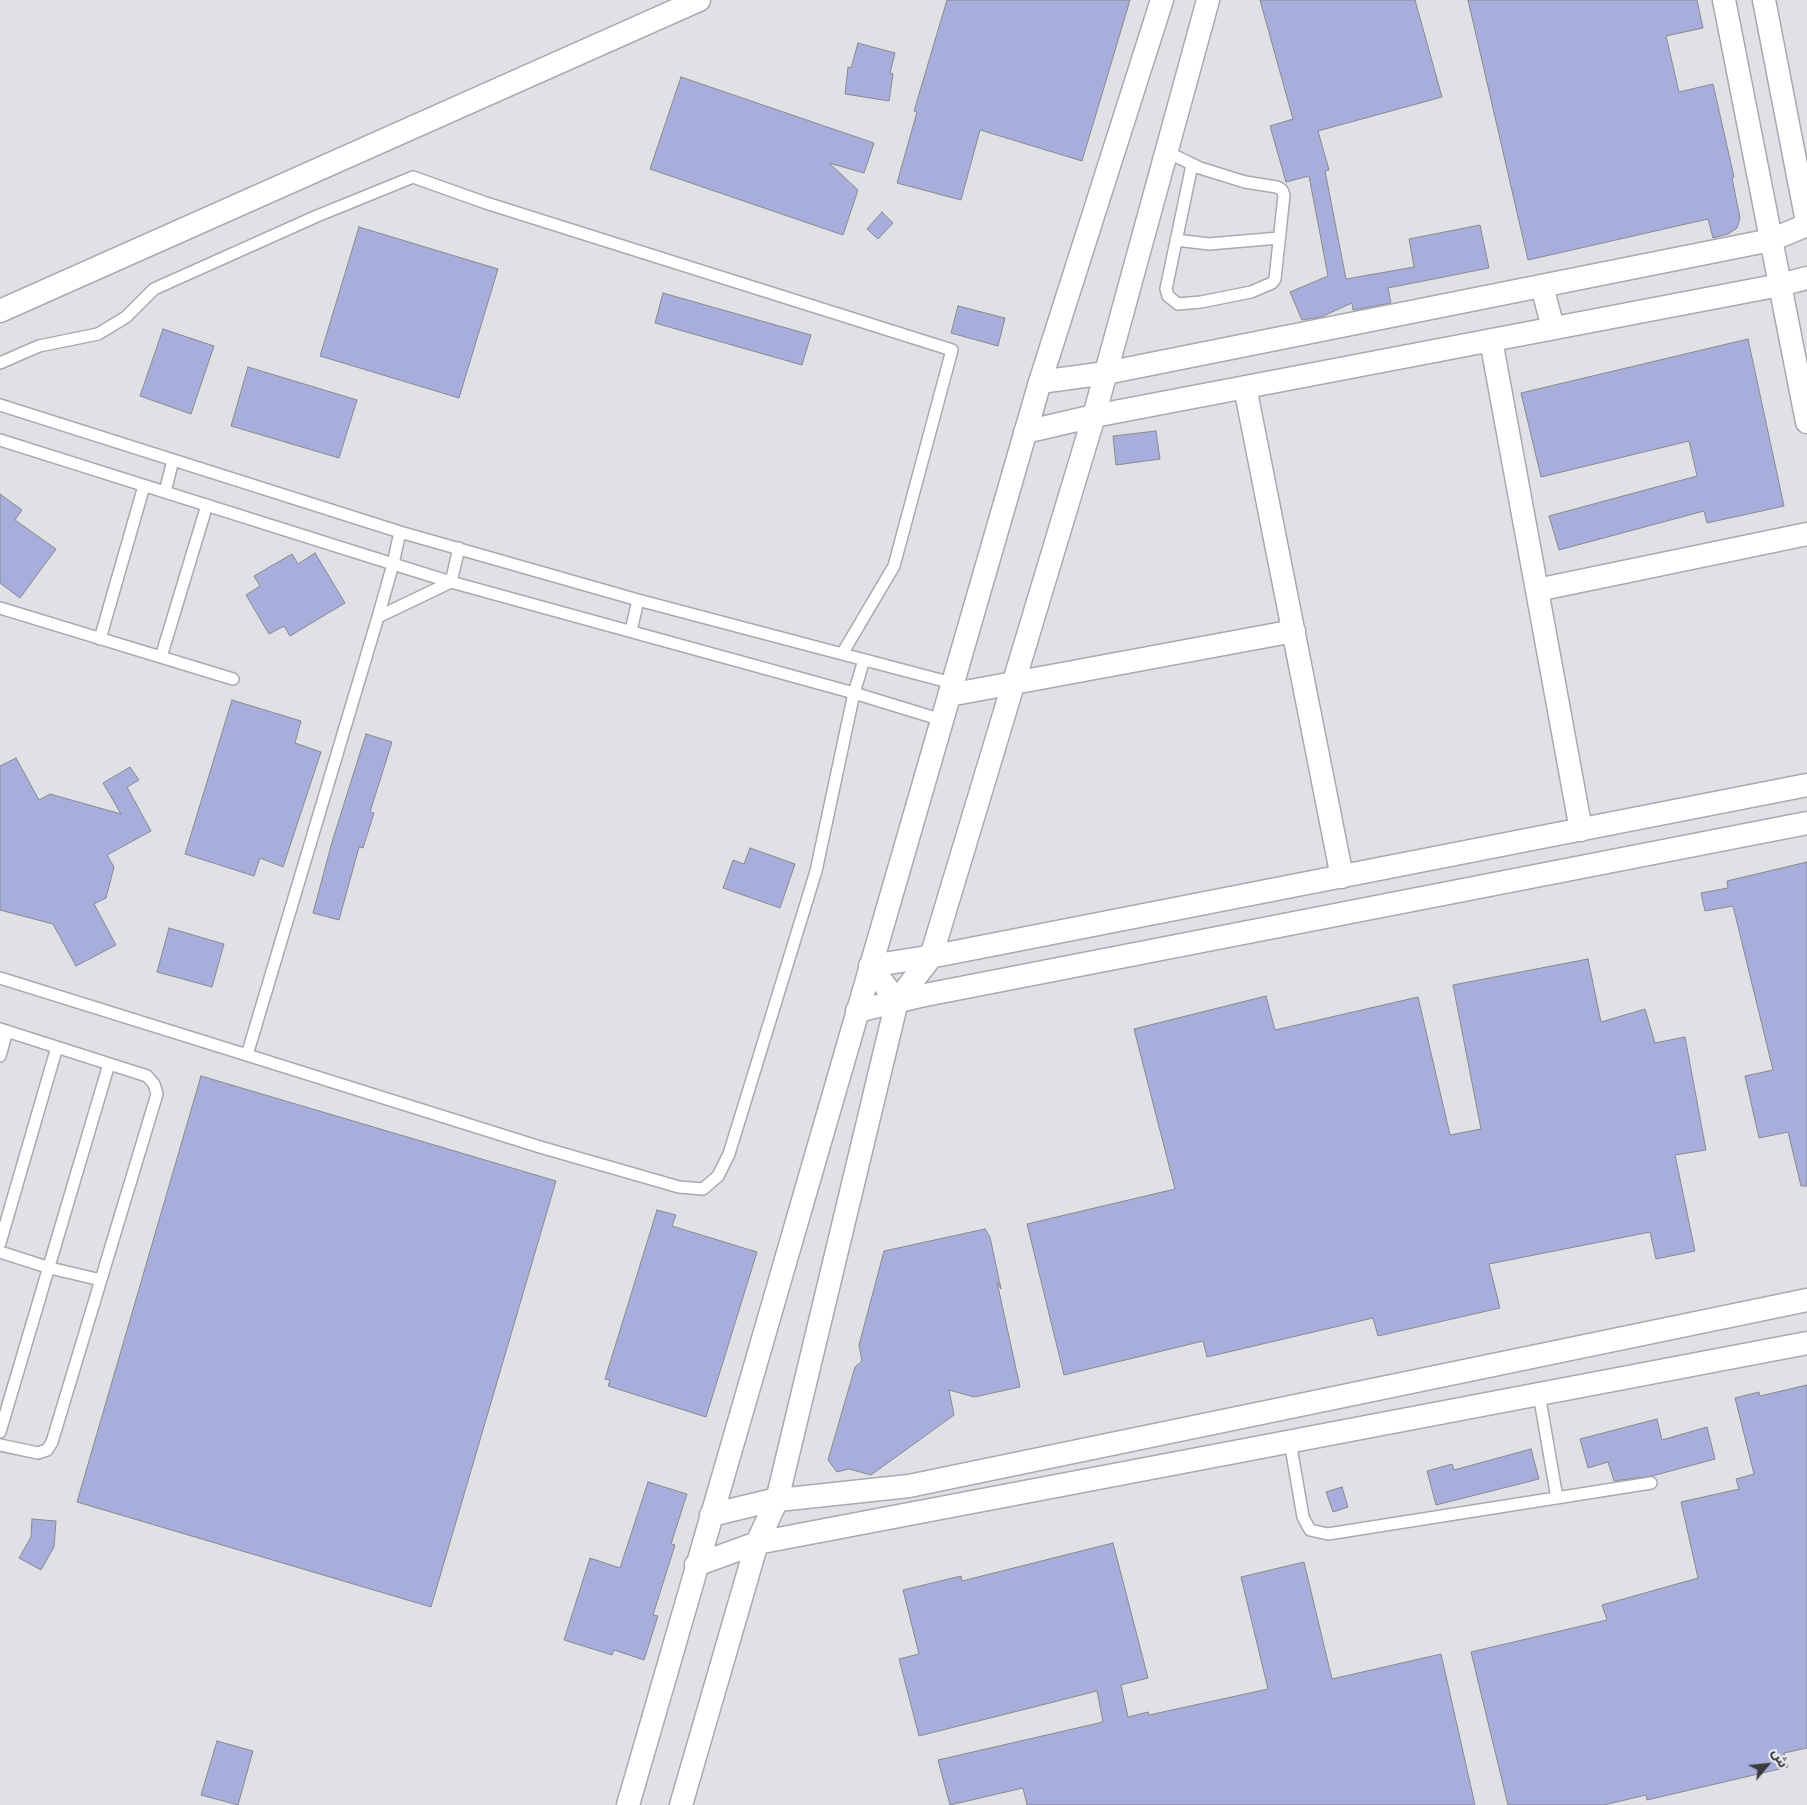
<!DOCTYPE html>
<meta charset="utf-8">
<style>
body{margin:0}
#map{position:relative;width:1807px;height:1805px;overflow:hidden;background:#e0e1e6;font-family:"PT Sans","Noto Sans Arabic",sans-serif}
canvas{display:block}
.north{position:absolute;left:1742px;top:1740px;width:50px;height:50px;-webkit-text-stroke:4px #edeef3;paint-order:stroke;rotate:62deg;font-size:14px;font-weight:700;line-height:20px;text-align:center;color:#3b3b3d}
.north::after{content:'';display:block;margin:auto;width:18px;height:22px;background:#3b3b3d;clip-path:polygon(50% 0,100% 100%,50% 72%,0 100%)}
</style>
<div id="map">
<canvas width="1807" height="1805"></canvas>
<div class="north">ش</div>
</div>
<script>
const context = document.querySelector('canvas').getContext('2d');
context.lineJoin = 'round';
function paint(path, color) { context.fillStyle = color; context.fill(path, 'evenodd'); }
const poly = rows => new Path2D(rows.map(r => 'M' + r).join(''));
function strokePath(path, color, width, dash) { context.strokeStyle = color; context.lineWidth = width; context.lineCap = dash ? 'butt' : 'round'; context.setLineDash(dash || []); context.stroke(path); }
const building = poly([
 [947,0,1130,0,1082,161,980,130,961,200,897,183,917,112,914,111,947,0],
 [1260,0,1415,0,1442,97,1318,131,1329,170,1325,171,1346,279,1414,267,1409,239,1480,225,1489,268,1388,288,1391,303,1353,310,1352,303,1321,317,1302,320,1290,292,1328,276,1309,176,1286,182,1270,126,1293,119,1260,0],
 [1468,0,1697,0,1703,28,1666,36,1679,92,1713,84,1734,177,1732,178,1740,218,1737,228,1728,234,1713,238,1708,219,1528,260,1468,0],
 [858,43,895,53,890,73,893,74,889,101,845,94,848,67,851,68,858,43],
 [681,77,874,143,864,173,829,163,858,190,843,235,650,169,681,77],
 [882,212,893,223,878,239,867,229,882,212],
 [359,227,498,269,459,398,320,356,359,227],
 [663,293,811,335,802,365,655,323,663,293],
 [958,306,1005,318,998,346,951,333,958,306],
 [163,329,214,346,191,414,140,396,163,329],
 [1748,339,1784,506,1707,523,1704,511,1559,550,1549,516,1697,476,1689,441,1541,477,1521,393,1748,339],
 [248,367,357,400,339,458,231,426,248,367],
 [1156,431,1160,459,1116,465,1113,436,1156,431],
 [0,494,22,510,15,520,56,549,20,598,0,583,0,494],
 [315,553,345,603,290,636,284,626,269,634,246,595,260,586,254,576,292,554,298,564,315,553],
 [232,700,301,721,295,743,321,752,283,867,260,858,254,876,185,854,232,700],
 [366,734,392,742,370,812,374,813,363,848,359,847,339,920,313,913,332,842,366,734],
 [16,758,39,800,50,794,121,814,103,783,130,767,139,780,127,787,151,831,107,855,114,867,106,898,94,904,116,945,76,966,53,924,0,910,0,766,16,758],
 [750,848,795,864,780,908,723,888,733,860,744,864,750,848],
 [1807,862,1807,1186,1801,1186,1788,1132,1759,1138,1745,1076,1773,1070,1733,906,1705,911,1701,893,1728,888,1727,881,1807,862],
 [169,928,224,944,212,987,157,972,169,928],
 [1588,959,1601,1022,1645,1009,1655,1043,1685,1037,1706,1150,1675,1155,1695,1251,1656,1259,1650,1232,1489,1264,1500,1308,1378,1336,1373,1318,1207,1357,1203,1341,1064,1375,1027,1224,1175,1189,1134,1029,1266,996,1275,1030,1418,997,1450,1135,1481,1129,1453,985,1588,959],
 [201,1076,556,1181,431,1607,77,1502,201,1076],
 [657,1210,676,1215,672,1226,757,1252,706,1417,608,1386,610,1380,605,1379,657,1210],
 [985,1229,990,1237,1001,1289,997,1282,1020,1387,974,1397,949,1390,954,1415,871,1475,849,1469,837,1472,828,1460,855,1367,862,1361,859,1345,884,1251,985,1229],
 [1807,1385,1807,1748,1784,1753,1788,1767,1647,1800,1646,1795,1604,1805,1508,1805,1471,1652,1607,1620,1602,1605,1698,1578,1681,1502,1739,1489,1736,1479,1754,1474,1735,1398,1759,1392,1760,1396,1807,1385],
 [1657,1419,1662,1440,1707,1427,1715,1459,1652,1476,1614,1481,1608,1462,1588,1468,1580,1439,1657,1419],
 [1531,1449,1539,1479,1436,1505,1427,1471,1452,1464,1454,1470,1531,1449],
 [648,1482,687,1494,671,1544,675,1545,653,1615,658,1616,644,1660,614,1650,612,1655,564,1640,590,1558,620,1568,648,1482],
 [1342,1487,1348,1507,1333,1512,1326,1492,1342,1487],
 [32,1519,56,1521,54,1547,41,1570,19,1558,31,1537,32,1519],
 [1113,1543,1148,1678,1121,1685,1128,1717,1148,1712,1149,1715,1268,1689,1241,1577,1304,1562,1332,1679,1441,1654,1475,1805,1027,1805,1023,1788,950,1805,938,1760,1103,1722,1097,1691,919,1736,899,1659,919,1654,903,1590,961,1576,962,1581,1113,1543],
 [217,1741,253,1751,238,1805,201,1795,217,1741]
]);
const service = poly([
 [1167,152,1200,168,1245,182,1277,187,1282,190,1284,195,1275,279,1272,283,1251,292,1201,302,1178,304,1168,296,1166,289,1192,165],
 [1176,240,1209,244,1279,238],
 [0,363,39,346,98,334,126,317,154,289,317,216,413,177,486,203,952,350,894,566,842,654],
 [0,405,400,532,638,600,952,683],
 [0,440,393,564,378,617],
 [165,492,173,460],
 [400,532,393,564,451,582,459,548],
 [0,608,233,679],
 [631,631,638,600],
 [100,639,144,486],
 [161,657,207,505],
 [0,978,247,1055,378,617,451,582,854,693,942,720],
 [0,1029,147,1076,154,1084,157,1094,52,1442,47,1450,38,1453,0,1445],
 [247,1055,540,1147,679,1187,703,1189,718,1176,729,1154,816,871,854,693,864,660],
 [0,1056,7,1031],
 [0,1243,57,1047],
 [0,1252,50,1268,101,1280],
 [1539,1394,1557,1498],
 [0,1432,109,1064],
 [1290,1441,1303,1517,1310,1530,1328,1534,1651,1483]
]);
const minor = poly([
 [1724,0,1807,422],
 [1764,0,1807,222],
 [1542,286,1553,328],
 [0,311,699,0],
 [1491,340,1581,830],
 [1040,382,1106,373,1771,240,1807,225],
 [1245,387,1342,877],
 [1025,432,1094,416,1780,285,1807,278],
 [1537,590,1807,534],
 [949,695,1294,631],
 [897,1001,870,966,940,955,1807,785],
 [857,1011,920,996,1807,823],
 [711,1515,769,1501,909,1486,1807,1300],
 [696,1565,757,1543,1807,1343],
 [628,1805,1040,382,1162,0],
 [681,1805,757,1543,777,1500,897,1001,931,957,1094,416,1208,0]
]);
paint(building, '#a8aedb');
strokePath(building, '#89898e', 1);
strokePath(service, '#a9aaaf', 14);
strokePath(minor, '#a9aaaf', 25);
strokePath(service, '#fff', 11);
strokePath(minor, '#fff', 22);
</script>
